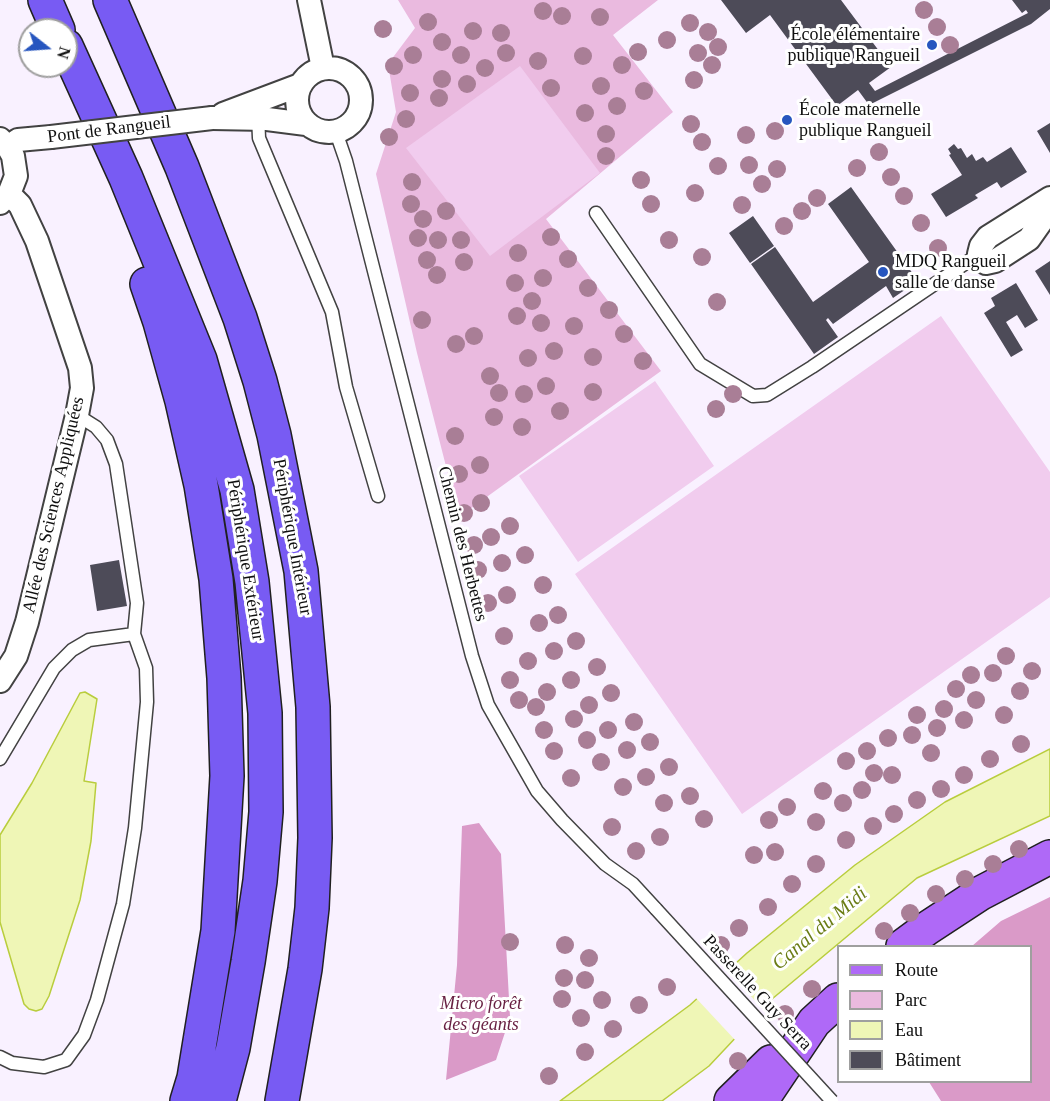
<!DOCTYPE html>
<meta charset="utf-8">
<style>
body{margin:0}
#map{position:relative;width:1050px;height:1101px;overflow:hidden;background:#f9f1ff;font-family:Georgia,serif}
canvas{display:block}
.legend{position:absolute;left:837px;top:945px;width:195px;height:138px;box-sizing:border-box;background:#fff;border:2px solid #9f9f9f;margin:0;padding:8px 10px;list-style:none;font-size:18px;color:#0f0f0f}
.legend li{display:flex;align-items:center;gap:12px;height:30px}
.legend b{width:30px;border:2px solid #9f9f9f}
.north{position:absolute;left:18px;top:18px;width:60px;height:60px;box-sizing:border-box;background:#fff;border:2px solid #9f9f9f;border-radius:50%;rotate:107deg;font-size:16px;font-weight:700;line-height:24px;text-align:center;color:#0f0f0f}
.north::after{content:'';display:block;margin:auto;width:21px;height:27px;background:#2756bf;clip-path:polygon(50% 0,100% 100%,50% 72%,0 100%)}
</style>
<div id="map">
<canvas width="1050" height="1101"></canvas>
<ul class="legend">
<li><b style="height:8px;background:#af69f7"></b>Route</li>
<li><b style="height:16px;background:#eabadf"></b>Parc</li>
<li><b style="height:16px;background:#eff6b6"></b>Eau</li>
<li><b style="height:16px;background:#4d4b58"></b>Bâtiment</li>
</ul>
<div class="north">N</div>
</div>
<script>
const context = document.querySelector('canvas').getContext('2d');
context.lineJoin = 'round';
function paint(path, color) { context.fillStyle = color; context.fill(path, 'evenodd'); }
const poly = rows => new Path2D(rows.map(r => 'M' + r).join(''));
function strokePath(path, color, width, dash) { context.strokeStyle = color; context.lineWidth = width; context.lineCap = dash ? 'butt' : 'round'; context.setLineDash(dash || []); context.stroke(path); }
function label(font, color, halo, rows, align = 'center') {
  context.font = font + ' Georgia,serif'; context.lineWidth = 6; context.setLineDash([]); context.textBaseline = 'middle'; context.strokeStyle = halo; context.fillStyle = color; for (const [text, x, y, turn = 0] of rows) {
    context.save(); context.translate(x, y); context.rotate((+turn || 0) * Math.PI / 180); context.textAlign = isNaN(turn) ? turn : align; if (halo) context.strokeText(text, 0, 0); context.fillText(text, 0, 0); context.restore();
  }
}
const green = poly([
 [398,0,658,0,613,35,673,112,546,219,661,371,459,517,417,353,376,174,396,112,388,64,415,28]
]);
const forest = poly([
 [479,823,501,854,510,1017,496,1060,446,1080,457,965,462,826],
 [1050,897,1050,1101,941,1101,929,1082,1030,1082,1030,946,972,946,1001,921]
]);
const pitch = poly([
 [520,66,600,173,490,256,406,148],
 [941,316,1050,472,1050,597,742,814,575,574],
 [655,381,714,466,578,562,519,476]
]);
const water = poly([
 [85,692,97,699,84,781,96,783,91,841,80,900,49,996,42,1009,36,1011,29,1009,24,1004,0,922,0,835,32,783,80,693,85,692],
 [1050,749,1050,816,917,878,772,999,709,1066,662,1101,560,1101,690,1005,747,953,855,865,945,802,1050,749]
]);
const pier = poly([
 [725,969,765,1011,736,1041,695,997]
]);
const building = poly([
 [721,0,841,0,891,67,869,83,875,91,1028,13,1026,10,1022,13,1012,0,1050,0,1050,9,1031,24,869,105,858,90,837,106,770,15,746,33],
 [1050,123,1050,153,1037,131],
 [954,144,958,149,961,148,967,158,972,154,976,161,983,157,987,162,1011,147,1027,172,1001,188,997,182,975,195,978,198,946,217,931,194,962,175,949,155,951,154,948,149],
 [851,187,918,281,893,298,886,286,833,324,828,318,826,320,838,337,814,354,751,264,775,247,813,302,869,262,828,204],
 [753,216,774,246,750,263,729,233],
 [1050,261,1050,295,1035,271],
 [1016,283,1038,320,1025,328,1017,315,1006,322,1023,350,1011,357,984,313,995,306,991,298],
 [119,560,127,606,97,611,90,565]
]);
const lane = poly([
 [258,115,259,138,332,312,346,387,378,496],
 [336,132,346,161,472,656,488,705,537,791,562,820,605,864,633,884,656,909],
 [596,213,700,364,753,396,767,395,812,367,979,254],
 [0,759,54,668,72,650,89,640,134,634],
 [0,1057,12,1063,44,1067,66,1060,84,1035,97,1000,123,904,135,828,147,702,146,668,134,634,137,603,116,464,107,440,96,427,77,415]
]);
const street = poly([
 [309,0,323,68],
 '297 100a32 32 0 1 1 64 0a32 32 0 1 1-64 0Z',
 [223,114,300,85],
 [212,118,267,119,306,124],
 [0,139,8,147,13,156,16,176,9,194,0,203],
 [8,147,18,140,51,137],
 [1050,198,988,237,981,246,979,254,981,260,986,263,995,261,1029,239,1050,209],
 [0,681,16,656,27,622,77,415,82,388,80,368,37,241,20,205,9,194]
]);
const primary = poly([
 [903,946,926,929,981,893,1050,857],
 [731,1101,771,1062],
 [761,1101,814,1022,838,1000]
]);
const highway = poly([
 [45,0,58,30],
 [110,0,182,167,240,318,260,381,274,435,301,571,313,707,315,838,312,908,305,969,282,1101],
 [66,46,126,178,200,360,237,490,252,582,265,713,266,812,260,881,248,962,233,1048,219,1101],
 [147,284,160,322,182,401,201,485,216,579,224,678,227,776,218,931,194,1078,187,1101]
]);
const laneBridge = poly([
 [656,909,832,1101]
]);
const streetBridge = poly([
 [51,137,212,118]
]);
const trees = [
 [924,10],
 [543,11],
 [562,16],
 [600,17],
 [428,22],
 [690,23],
 [937,27],
 [383,29],
 [473,31],
 [708,32],
 [501,33],
 [667,40],
 [442,42],
 [950,45],
 [718,47],
 [638,52],
 [506,53],
 [698,53],
 [413,55],
 [461,55],
 [583,56],
 [538,61],
 [622,65],
 [712,65],
 [394,66],
 [485,68],
 [442,79],
 [694,80],
 [467,84],
 [601,86],
 [551,88],
 [644,91],
 [410,93],
 [439,98],
 [617,106],
 [585,113],
 [406,119],
 [691,124],
 [775,131],
 [606,134],
 [746,135],
 [389,137],
 [702,142],
 [879,152],
 [606,156],
 [749,165],
 [718,166],
 [857,168],
 [777,169],
 [891,177],
 [641,180],
 [412,182],
 [762,184],
 [695,193],
 [904,196],
 [817,198],
 [411,204],
 [651,204],
 [742,205],
 [446,211],
 [802,211],
 [423,219],
 [921,223],
 [784,226],
 [551,237],
 [418,238],
 [438,240],
 [461,240],
 [669,240],
 [938,248],
 [518,253],
 [702,257],
 [568,259],
 [427,260],
 [464,262],
 [437,275],
 [543,278],
 [515,283],
 [588,288],
 [532,301],
 [717,302],
 [609,310],
 [517,316],
 [422,320],
 [541,323],
 [574,326],
 [624,334],
 [474,336],
 [456,344],
 [554,351],
 [593,357],
 [528,358],
 [643,361],
 [490,376],
 [546,386],
 [593,392],
 [499,393],
 [524,394],
 [733,394],
 [716,409],
 [560,411],
 [494,417],
 [522,427],
 [455,436],
 [480,465],
 [459,474],
 [481,503],
 [464,513],
 [510,526],
 [491,537],
 [474,545],
 [525,555],
 [502,563],
 [478,570],
 [543,585],
 [507,595],
 [488,603],
 [558,615],
 [539,623],
 [504,636],
 [576,641],
 [554,651],
 [1006,656],
 [528,661],
 [597,667],
 [1032,671],
 [993,673],
 [971,675],
 [510,680],
 [571,680],
 [956,689],
 [1020,691],
 [547,692],
 [611,693],
 [519,700],
 [976,700],
 [589,705],
 [536,707],
 [944,709],
 [917,715],
 [1004,715],
 [574,719],
 [964,720],
 [634,722],
 [937,728],
 [544,730],
 [608,730],
 [912,735],
 [888,738],
 [587,740],
 [650,742],
 [1021,744],
 [627,750],
 [554,751],
 [867,751],
 [931,753],
 [990,759],
 [846,761],
 [601,762],
 [669,767],
 [874,773],
 [892,775],
 [964,775],
 [646,777],
 [571,778],
 [623,787],
 [941,789],
 [862,790],
 [823,791],
 [690,796],
 [917,800],
 [664,803],
 [843,803],
 [787,807],
 [894,814],
 [704,819],
 [769,820],
 [816,822],
 [873,826],
 [612,827],
 [660,837],
 [846,840],
 [1019,849],
 [636,851],
 [775,852],
 [754,855],
 [816,864],
 [993,864],
 [965,879],
 [792,884],
 [936,894],
 [768,907],
 [910,913],
 [739,928],
 [884,931],
 [510,942],
 [565,945],
 [721,945],
 [589,958],
 [564,978],
 [585,980],
 [667,987],
 [812,989],
 [562,999],
 [602,1000],
 [639,1005],
 [785,1014],
 [581,1018],
 [613,1029],
 [585,1052],
 [738,1061],
 [549,1076]
];
const markers = [
 [932,45,6,"#2756bf"],
 [787,120,6,"#2756bf"],
 [883,272,6,"#2756bf"]
];
const poiNames = [
 ["École élémentaire",920,35,"right"],
 ["publique Rangueil",920,56,"right"],
 ["École maternelle",799,110],
 ["publique Rangueil",799,131],
 ["MDQ Rangueil",895,262],
 ["salle de danse",895,283]
];
const streetNames = [
 ["Pont de Rangueil",109,130,-7],
 ["Allée des Sciences Appliquées",54,505,-77],
 ["Périphérique Intérieur",292,537,80],
 ["Chemin des Herbettes",462,544,76],
 ["Périphérique Extérieur",245,560,81],
 ["Passerelle Guy Serra",757,993,47]
];
const parkNames = [
 ["Micro forêt",481,1004],
 ["des géants",481,1025]
];
const waterNames = [
 ["Canal du Midi",820,929,-40]
];
paint(green, '#eabadf');
paint(forest, '#da9ac8');
paint(pitch, '#f1ccee');
paint(water, '#eff6b6');
strokePath(water, '#b9cd3d', 1.5);
paint(pier, '#f9f1ff');
paint(building, '#4d4b58');
strokePath(lane, '#424242', 15);
strokePath(street, '#424242', 26);
strokePath(primary, '#202020', 36);
strokePath(highway, '#202020', 36);
strokePath(lane, '#fff', 12);
strokePath(street, '#fff', 22);
strokePath(primary, '#af69f7', 33);
strokePath(highway, '#785bf3', 33);
strokePath(laneBridge, '#424242', 15, []);
strokePath(streetBridge, '#424242', 26, []);
strokePath(laneBridge, '#fff', 12);
strokePath(streetBridge, '#fff', 22);
context.fillStyle = '#a97e96';
for (const [x, y] of trees) { context.beginPath(); context.arc(x, y, 9, 0, 2 * Math.PI); context.fill(); }
for (const [x, y, r, color] of markers) { const dot = new Path2D(); dot.arc(x, y, r, 0, 2 * Math.PI); context.fillStyle = color; context.fill(dot); strokePath(dot, '#fff', 2); }
label('18px', '#0f0f0f', '#fff', poiNames, 'left');
label('18px', '#0f0f0f', '#fff', streetNames);
label('italic 18px', '#671f41', '#fff', parkNames);
label('italic 20px', '#6b7d16', '#fff', waterNames);
</script>
